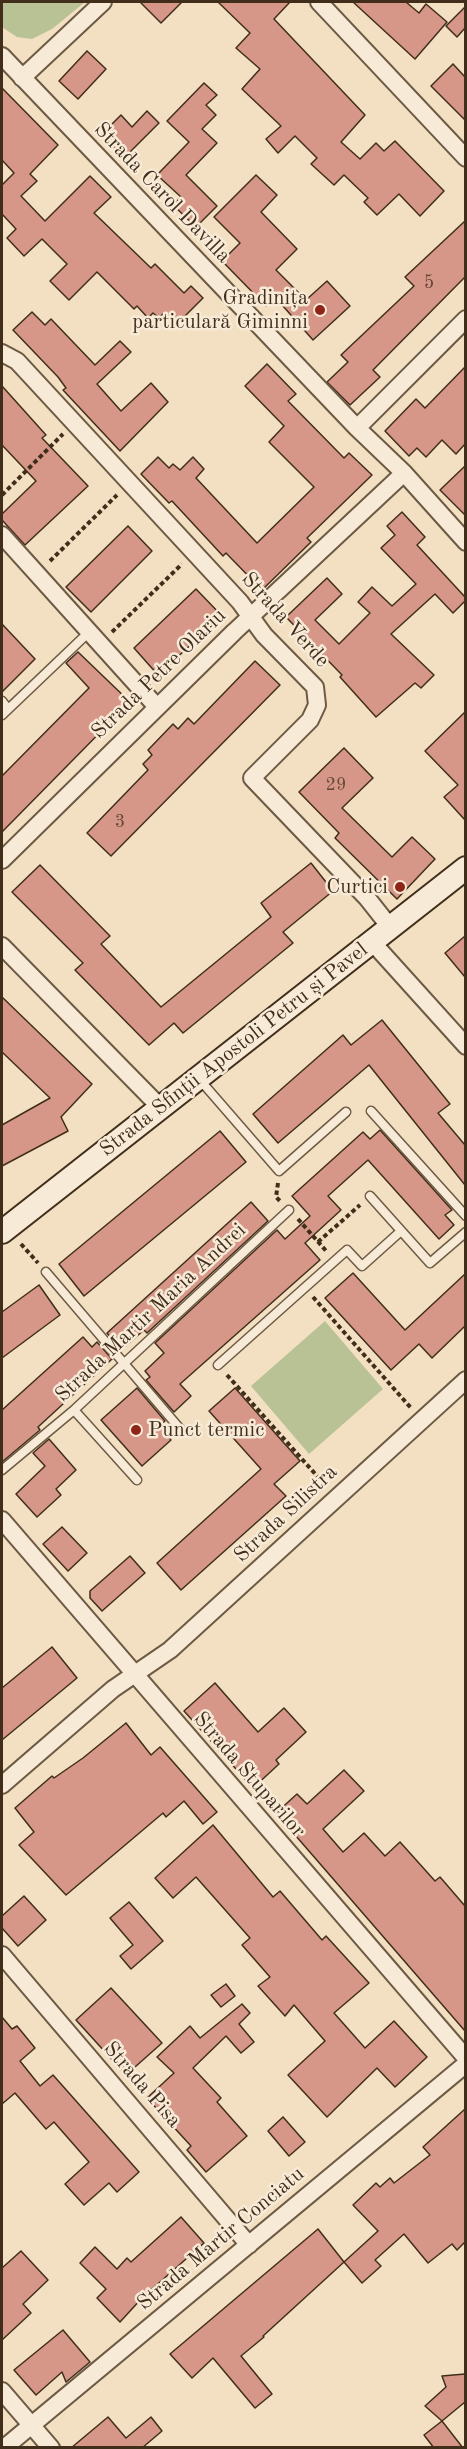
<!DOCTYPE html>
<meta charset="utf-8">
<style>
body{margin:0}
#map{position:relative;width:467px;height:2449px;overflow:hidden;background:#f3dfc1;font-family:"Old Standard TT",serif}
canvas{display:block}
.frame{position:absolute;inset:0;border:3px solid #402e1b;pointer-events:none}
</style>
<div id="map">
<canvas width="467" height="2449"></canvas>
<div class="frame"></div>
</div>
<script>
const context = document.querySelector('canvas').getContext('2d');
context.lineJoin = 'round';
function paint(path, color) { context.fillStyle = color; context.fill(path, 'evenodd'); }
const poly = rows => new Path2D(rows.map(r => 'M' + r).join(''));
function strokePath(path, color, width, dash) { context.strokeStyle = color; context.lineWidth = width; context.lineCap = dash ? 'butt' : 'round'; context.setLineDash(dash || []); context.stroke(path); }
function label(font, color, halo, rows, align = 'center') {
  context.font = font + ' "Old Standard TT",serif'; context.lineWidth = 5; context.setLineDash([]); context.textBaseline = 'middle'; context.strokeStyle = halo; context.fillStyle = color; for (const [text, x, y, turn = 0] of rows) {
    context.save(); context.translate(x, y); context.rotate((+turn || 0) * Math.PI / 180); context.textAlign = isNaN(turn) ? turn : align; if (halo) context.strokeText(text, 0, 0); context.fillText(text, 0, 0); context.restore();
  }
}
const green = poly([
 [2,2,85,2,52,29,32,39,17,37,2,27],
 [325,1321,383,1389,309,1454,251,1386]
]);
const building = poly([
 [140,2,182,2,161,23,140,2],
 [218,2,290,2,274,19,365,115,341,142,360,159,376,143,384,151,395,141,444,191,420,216,399,194,377,215,364,202,368,198,344,175,334,185,311,164,317,158,295,136,278,153,266,139,281,126,242,89,260,69,236,48,250,33,218,2],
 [353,2,406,2,419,13,426,4,447,22,415,59,353,2],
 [465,7,465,28,457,37,446,26,465,7],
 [87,51,106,69,78,99,59,81,87,51],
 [453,64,465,77,465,120,431,86,453,64],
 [204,83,217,95,206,105,216,115,202,129,217,143,186,175,217,206,196,227,173,205,181,197,157,175,189,142,167,121,204,83],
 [2,88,58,145,30,174,37,181,21,196,45,221,90,176,111,197,94,213,151,268,155,264,184,293,191,286,203,298,175,326,163,314,159,318,153,313,148,318,137,306,134,309,97,272,69,300,50,281,67,264,42,239,24,256,7,238,16,229,2,214,2,185,14,173,2,160,2,88],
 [147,111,159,123,124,158,101,135,121,115,132,127,147,111],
 [256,175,277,195,261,212,297,249,276,270,306,300,327,281,350,306,313,340,275,297,266,306,222,261,240,243,214,217,256,175],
 [465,221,465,277,373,370,380,377,350,405,327,382,348,362,341,355,414,286,405,277,465,221],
 [32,312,45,325,51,319,95,365,120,341,131,352,97,384,121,411,151,383,168,402,120,451,63,390,66,388,58,377,13,330,32,312],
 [267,364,296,394,288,401,344,458,349,453,372,475,307,538,311,542,262,590,226,553,223,556,172,501,169,503,141,474,158,457,169,468,173,464,180,470,193,457,204,469,196,478,257,543,314,487,269,442,284,426,245,386,267,364],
 [465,367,465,444,456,454,442,440,426,457,417,448,409,456,385,431,416,399,425,408,465,367],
 [2,386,46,435,42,438,88,486,25,545,2,520,2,514,36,481,2,445,2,386],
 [465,466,465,515,440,490,465,466],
 [402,512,425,537,417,545,465,597,465,601,453,613,435,594,391,634,434,675,421,688,415,683,376,717,340,677,342,675,286,617,327,578,342,594,315,620,339,644,370,613,358,602,372,587,392,606,416,584,381,548,395,535,387,526,402,512],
 [128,526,152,551,91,612,66,587,128,526],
 [196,589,222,616,158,675,134,648,196,589],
 [2,624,35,659,2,692,2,624],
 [78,652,130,702,2,832,2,776,89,688,66,663,78,652],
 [255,661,280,685,111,856,87,833,148,770,143,764,152,755,148,750,173,724,178,729,188,718,194,724,255,661],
 [465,712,465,820,444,797,458,785,425,751,465,712],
 [344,748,373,778,342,808,392,857,412,837,435,859,397,899,335,838,339,833,299,792,344,748],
 [311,863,333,891,283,932,293,943,183,1033,174,1023,149,1045,75,970,83,963,12,892,40,865,110,936,101,944,161,1007,271,917,261,903,311,863],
 [465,936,465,977,445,953,465,936],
 [2,997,92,1084,61,1117,68,1131,2,1166,2,1125,50,1098,2,1052,2,997],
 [382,1020,450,1104,438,1113,465,1145,465,1185,369,1065,278,1143,253,1114,343,1035,351,1045,382,1020],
 [380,1130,452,1210,445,1215,454,1225,439,1239,368,1160,328,1196,341,1210,305,1243,320,1260,180,1384,191,1396,174,1412,146,1380,150,1377,145,1371,164,1353,155,1343,277,1230,285,1239,310,1216,292,1196,363,1132,370,1139,380,1130],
 [220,1131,246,1162,84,1296,59,1264,220,1131],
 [251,1202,268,1221,147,1333,144,1330,121,1350,107,1333,251,1202],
 [353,1273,405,1330,465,1274,465,1326,432,1358,419,1344,391,1370,325,1298,353,1273],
 [39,1285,60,1315,2,1358,2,1312,39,1285],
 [83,1337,92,1347,97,1342,112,1359,38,1427,40,1430,2,1462,2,1410,83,1337],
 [137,1388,165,1421,159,1426,171,1440,142,1466,101,1420,137,1388],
 [235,1388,300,1461,274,1484,286,1496,181,1590,157,1563,261,1469,209,1411,235,1388],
 [49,1439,76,1470,56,1489,61,1495,37,1517,16,1494,45,1466,33,1453,49,1439],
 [62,1527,87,1553,68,1571,43,1544,62,1527],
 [130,1556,145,1573,102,1611,90,1598,90,1591,130,1556],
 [52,1647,77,1678,2,1740,2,1688,52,1647],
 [215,1683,258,1732,284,1708,306,1732,276,1760,279,1764,253,1788,184,1711,215,1683],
 [126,1723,151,1755,160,1747,217,1812,203,1824,184,1801,166,1817,163,1813,66,1895,19,1845,34,1832,15,1808,52,1776,54,1778,83,1758,126,1723],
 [344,1770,364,1791,323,1829,343,1852,364,1833,385,1856,400,1842,435,1881,440,1877,465,1906,465,2031,276,1813,297,1794,307,1804,344,1770],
 [213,1825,273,1897,280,1891,322,1940,326,1936,369,1983,334,2013,365,2048,394,2021,427,2057,395,2087,377,2068,327,2117,288,2075,325,2041,294,2005,285,2016,258,1986,270,1977,242,1945,250,1938,196,1877,173,1898,155,1878,213,1825],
 [24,1896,46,1920,18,1946,2,1928,2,1916,24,1896],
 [129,1902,163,1941,131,1969,120,1956,133,1945,110,1918,129,1902],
 [226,1984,235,1996,221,2007,211,1995,226,1984],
 [111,1988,162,2043,126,2075,76,2020,111,1988],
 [242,2004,250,2013,239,2024,254,2042,241,2053,226,2036,193,2068,221,2098,217,2102,247,2136,206,2172,187,2150,191,2146,147,2098,174,2073,157,2057,190,2026,200,2038,242,2004],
 [2,2017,12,2029,17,2026,35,2048,20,2061,40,2086,53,2075,139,2172,117,2192,109,2183,84,2205,65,2184,89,2162,54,2122,46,2129,15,2093,2,2104,2,2017],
 [465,2109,465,2242,457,2250,452,2244,428,2263,404,2234,375,2260,381,2266,362,2283,344,2262,378,2231,353,2205,376,2183,380,2187,390,2178,394,2183,430,2155,423,2147,465,2109],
 [283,2117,305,2142,289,2156,268,2131,283,2117],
 [181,2217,204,2243,142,2298,120,2322,97,2298,106,2289,80,2263,95,2247,117,2269,127,2258,131,2262,181,2217],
 [318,2229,344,2262,263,2336,264,2337,241,2356,272,2394,255,2408,213,2358,192,2378,170,2354,318,2229],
 [21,2251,48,2280,23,2304,31,2313,2,2340,2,2268,21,2251],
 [63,2330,90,2362,66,2382,62,2372,36,2395,14,2370,63,2330],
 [465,2374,465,2402,442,2421,425,2406,446,2387,442,2376,465,2374],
 [108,2417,126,2438,151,2417,162,2431,142,2448,71,2448,108,2417],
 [442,2421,463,2448,434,2448,424,2435,442,2421]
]);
const path = poly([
 [2,495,63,434],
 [50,561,117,495],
 [112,632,182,564],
 [278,1183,276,1197,280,1201],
 [298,1219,327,1252],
 [318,1242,360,1205],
 [21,1244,38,1263],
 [313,1297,411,1408],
 [227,1375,326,1486]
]);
const lane = poly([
 [2,701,8,709],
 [2,715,88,633],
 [200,1080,279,1171,346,1112],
 [371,1111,466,1216],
 [370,1196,430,1263,466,1232],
 [46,1272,181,1430],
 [218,1365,347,1250,362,1266,401,1231],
 [74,1410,137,1480],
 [2,1470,74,1410,289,1210]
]);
const street = poly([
 [319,2,466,158],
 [2,56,357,428,404,473,466,542],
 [22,78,103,2],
 [2,353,17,361,240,602,264,635,315,687,317,705,310,720,252,778,367,898,390,927],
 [357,428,466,319],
 [2,535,157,707],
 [2,860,234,632,404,473],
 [373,943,466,1046],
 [2,946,160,1107],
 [2,1520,466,2058],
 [2,1785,113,1689,170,1650,466,1380],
 [2,1955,249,2245],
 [2,2391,51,2448],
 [4,2448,466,2064]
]);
const secondary = poly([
 [2,1232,466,868]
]);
const markers = [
 [320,310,6,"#8f2418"],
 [400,887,6,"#8f2418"],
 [136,1430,6,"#8f2418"]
];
const numberNames = [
 ["5",429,283],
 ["29",336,785],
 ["3",120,822]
];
const streetNames = [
 ["Strada Carol Davilla",162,193,46],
 ["Strada Verde",285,620,48],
 ["Strada Petre Olariu",159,674,-44],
 ["Strada Sfinții Apostoli Petru și Pavel",234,1050,-38],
 ["Strada Martir Maria Andrei",151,1313,-43],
 ["Strada Silistra",286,1514,-43],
 ["Strada Stuparilor",249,1775,49],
 ["Strada Pisa",142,2085,49],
 ["Strada Martir Conciatu",221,2239,-40]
];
const poiNames = [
 ["Gradinița",308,298],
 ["particulară Giminni",308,322],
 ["Curtici",388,887],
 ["Punct termic",148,1430,"left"]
];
paint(green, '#b8c295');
paint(building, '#d79788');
strokePath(building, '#402e1b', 1.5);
strokePath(lane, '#6d5a44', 11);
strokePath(street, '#6d5a44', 20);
strokePath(secondary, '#402e1b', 26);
strokePath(path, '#402e1b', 4, [4.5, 3]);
strokePath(lane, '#f7ead7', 8);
strokePath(street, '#f7ead7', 16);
strokePath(secondary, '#f7ead7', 22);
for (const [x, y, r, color] of markers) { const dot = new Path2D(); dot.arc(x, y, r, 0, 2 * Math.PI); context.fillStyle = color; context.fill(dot); strokePath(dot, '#f7ead7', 2); }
label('18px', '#664836', null, numberNames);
label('21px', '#402e1b', '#f7ead7', streetNames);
label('21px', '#402e1b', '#f7ead7', poiNames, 'right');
</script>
